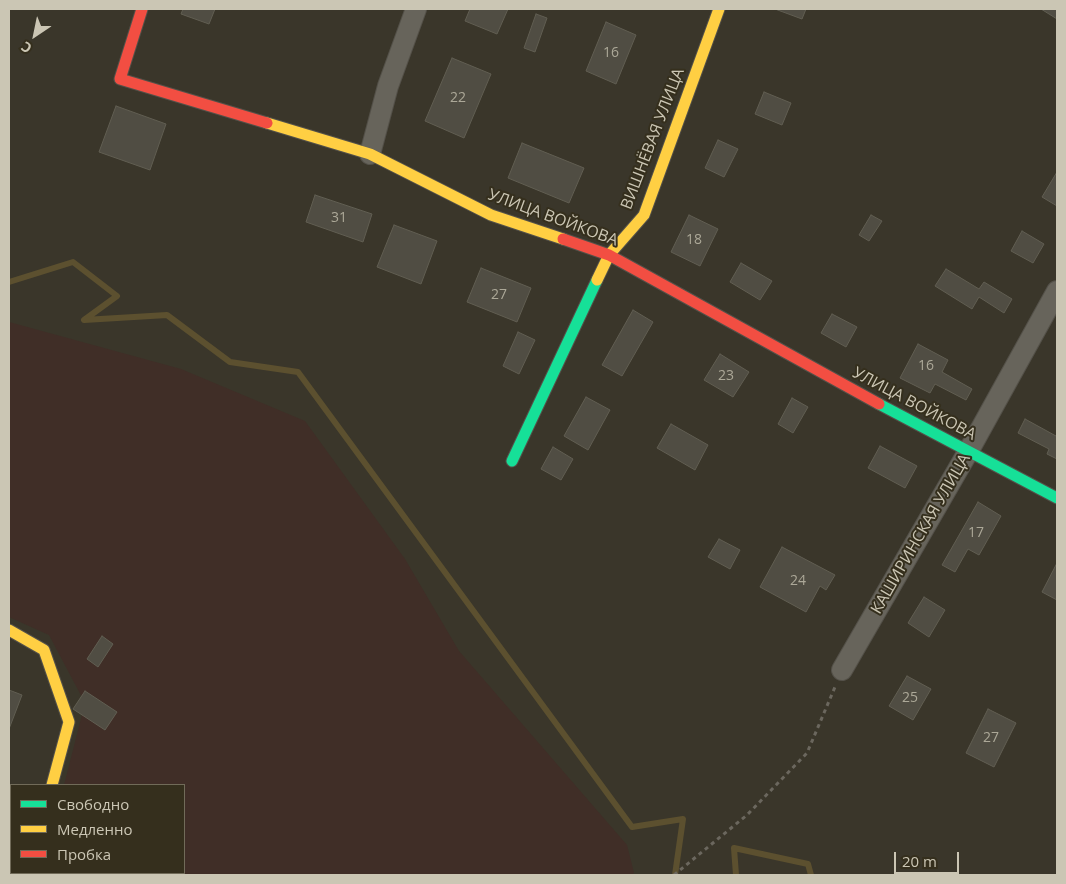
<!DOCTYPE html>
<meta charset="utf-8">
<style>
body{margin:0}
#map{position:relative;width:1066px;height:884px;overflow:hidden;background:#3a362a;font-family:"Open Sans",sans-serif}
canvas{display:block}
.frame{position:absolute;inset:0;border:10px solid #cbc6b4;pointer-events:none}
.legend{position:absolute;left:10px;top:784px;width:175px;height:90px;box-sizing:border-box;background:#352f1d;border:1px solid #716b59;margin:0;padding:6px 9px;list-style:none;font-size:15px;color:#cbc6b4}
.legend li{display:flex;align-items:center;gap:10px;height:25px}
.legend b{width:25px;border:1px solid #716b59}
.north{position:absolute;left:10px;top:10px;width:50px;height:50px;-webkit-text-stroke:4px #352f1d;paint-order:stroke;rotate:214deg;font-size:14px;font-weight:700;line-height:20px;text-align:center;color:#cbc6b4}
.north::after{content:'';display:block;margin:auto;width:18px;height:22px;background:#cbc6b4;clip-path:polygon(50% 0,100% 100%,50% 72%,0 100%)}
.scale{position:absolute;left:894px;top:852px;width:65px;height:22px;box-sizing:border-box;border:2px solid #cbc6b4;border-top:0;padding-left:6px;font-size:15px;line-height:18px;white-space:nowrap;color:#cbc6b4;-webkit-text-stroke:4px #352f1d;paint-order:stroke}
</style>
<div id="map">
<canvas width="1066" height="884"></canvas>
<div class="frame"></div>
<ul class="legend">
<li><b style="height:6px;background:#16e098"></b>Свободно</li>
<li><b style="height:6px;background:#ffcf43"></b>Медленно</li>
<li><b style="height:6px;background:#f24e42"></b>Пробка</li>
</ul>
<div class="north">С</div>
<div class="scale">20 m</div>
</div>
<script>
const context = document.querySelector('canvas').getContext('2d');
context.lineJoin = 'round';
function paint(path, color) { context.fillStyle = color; context.fill(path, 'evenodd'); }
const poly = rows => new Path2D(rows.map(r => 'M' + r).join(''));
function strokePath(path, color, width, dash) { context.strokeStyle = color; context.lineWidth = width; context.lineCap = dash ? 'butt' : 'round'; context.setLineDash(dash || []); context.stroke(path); }
function label(font, color, halo, rows, align = 'center') {
  context.font = font + ' "Open Sans",sans-serif'; context.lineWidth = 4; context.setLineDash([]); context.textBaseline = 'middle'; context.strokeStyle = halo; context.fillStyle = color; for (const [text, x, y, turn = 0] of rows) {
    context.save(); context.translate(x, y); context.rotate((+turn || 0) * Math.PI / 180); context.textAlign = isNaN(turn) ? turn : align; if (halo) context.strokeText(text, 0, 0); context.fillText(text, 0, 0); context.restore();
  }
}
const green = poly([
 [9,322,181,369,305,421,405,559,459,651,627,845,634,873,632,875,42,875,42,873,184,873,184,785,64,785,85,703,49,635,9,617]
]);
const stream = poly([
 [9,282,73,262,117,296,84,320,167,315,230,362,298,372,632,827,683,819,675,875],
 [736,875,734,848,808,864,811,875]
]);
const building = poly([
 [183,9,215,9,209,24,181,14,183,9],
 [470,9,508,9,497,34,465,21,470,9],
 [775,9,806,9,802,19,775,9],
 [1041,9,1057,9,1057,19,1041,9],
 [536,14,547,18,535,52,524,48,536,14],
 [606,22,636,35,616,84,586,71,606,22],
 [452,58,491,74,464,138,425,121,452,58],
 [764,92,791,103,782,125,755,114,764,92],
 [116,106,166,124,150,170,99,152,116,106],
 [718,140,738,149,724,177,705,168,718,140],
 [522,143,584,168,569,203,508,178,522,143],
 [1057,172,1057,206,1042,197,1057,172],
 [315,195,372,214,363,242,306,222,315,195],
 [689,215,718,229,700,266,671,252,689,215],
 [871,215,882,221,869,241,859,235,871,215],
 [394,225,437,241,421,284,377,267,394,225],
 [1022,231,1044,244,1033,263,1011,251,1022,231],
 [741,263,772,281,760,300,730,282,741,263],
 [481,268,531,288,517,322,467,302,481,268],
 [946,269,979,289,984,282,1012,299,1004,313,979,297,972,309,935,286,946,269],
 [633,310,653,322,622,376,602,365,633,310],
 [832,314,857,327,846,347,821,333,832,314],
 [518,332,535,340,519,374,503,366,518,332],
 [918,344,948,360,942,372,972,389,966,400,935,384,930,393,900,378,918,344],
 [720,354,749,372,733,397,704,380,720,354],
 [586,397,610,410,588,450,564,436,586,397],
 [792,398,808,407,793,433,778,424,792,398],
 [1025,419,1056,436,1057,433,1057,459,1047,454,1049,449,1018,433,1025,419],
 [671,424,708,445,695,470,657,448,671,424],
 [880,446,917,466,905,488,868,468,880,446],
 [553,447,573,459,561,480,541,469,553,447],
 [978,502,1001,516,979,555,968,549,955,572,942,565,978,502],
 [719,539,740,550,730,569,708,557,719,539],
 [782,547,835,575,826,590,820,586,806,612,760,587,782,547],
 [1057,563,1057,600,1042,592,1057,563],
 [924,597,945,610,929,637,908,623,924,597],
 [102,636,113,644,98,667,87,659,102,636],
 [907,676,931,689,913,720,889,706,907,676],
 [9,690,22,695,9,729,9,690],
 [85,691,117,712,105,730,73,709,85,691],
 [988,709,1016,723,994,767,966,753,988,709]
]);
const path = poly([
 [674,875,747,815,807,753,835,687]
]);
const street = poly([
 [370,154,388,86,416,9],
 [842,670,968,452,1057,291],
 [27,875,28,873]
]);
const fast = poly([
 [879,404,1057,498],
 [512,461,597,280]
]);
const slow = poly([
 [267,123,370,154,491,215,563,239],
 [597,280,609,255,644,215,719,9],
 [9,630,44,650,69,722,52,785]
]);
const jam = poly([
 [142,9,120,79,267,123],
 [563,239,609,255,879,404]
]);
const numberNames = [
 ["16",611,53],
 ["22",458,98],
 ["31",339,218],
 ["18",694,240],
 ["27",499,295],
 ["16",926,366],
 ["23",726,376],
 ["17",976,533],
 ["24",798,581],
 ["25",910,698],
 ["27",991,738]
];
const streetNames = [
 ["ВИШНЁВАЯ УЛИЦА",653,139,-69],
 ["УЛИЦА ВОЙКОВА",553,218,20],
 ["УЛИЦА ВОЙКОВА",914,404,28],
 ["КАШИРИНСКАЯ УЛИЦА",921,534,-60]
];
paint(green, '#402e27');
strokePath(stream, '#5c502f', 6);
paint(building, '#504d43');
strokePath(building, '#615e52', 1);
strokePath(street, '#545149', 22);
strokePath(fast, '#545149', 13);
strokePath(slow, '#545149', 13);
strokePath(jam, '#545149', 13);
strokePath(path, '#6b675e', 3, [4, 4]);
strokePath(street, '#67645b', 20);
strokePath(fast, '#16e098', 11);
strokePath(slow, '#ffcf43', 11);
strokePath(jam, '#f24e42', 11);
label('14px', '#aca898', null, numberNames);
label('16px', '#cbc6b4', '#352f1d', streetNames);
</script>
